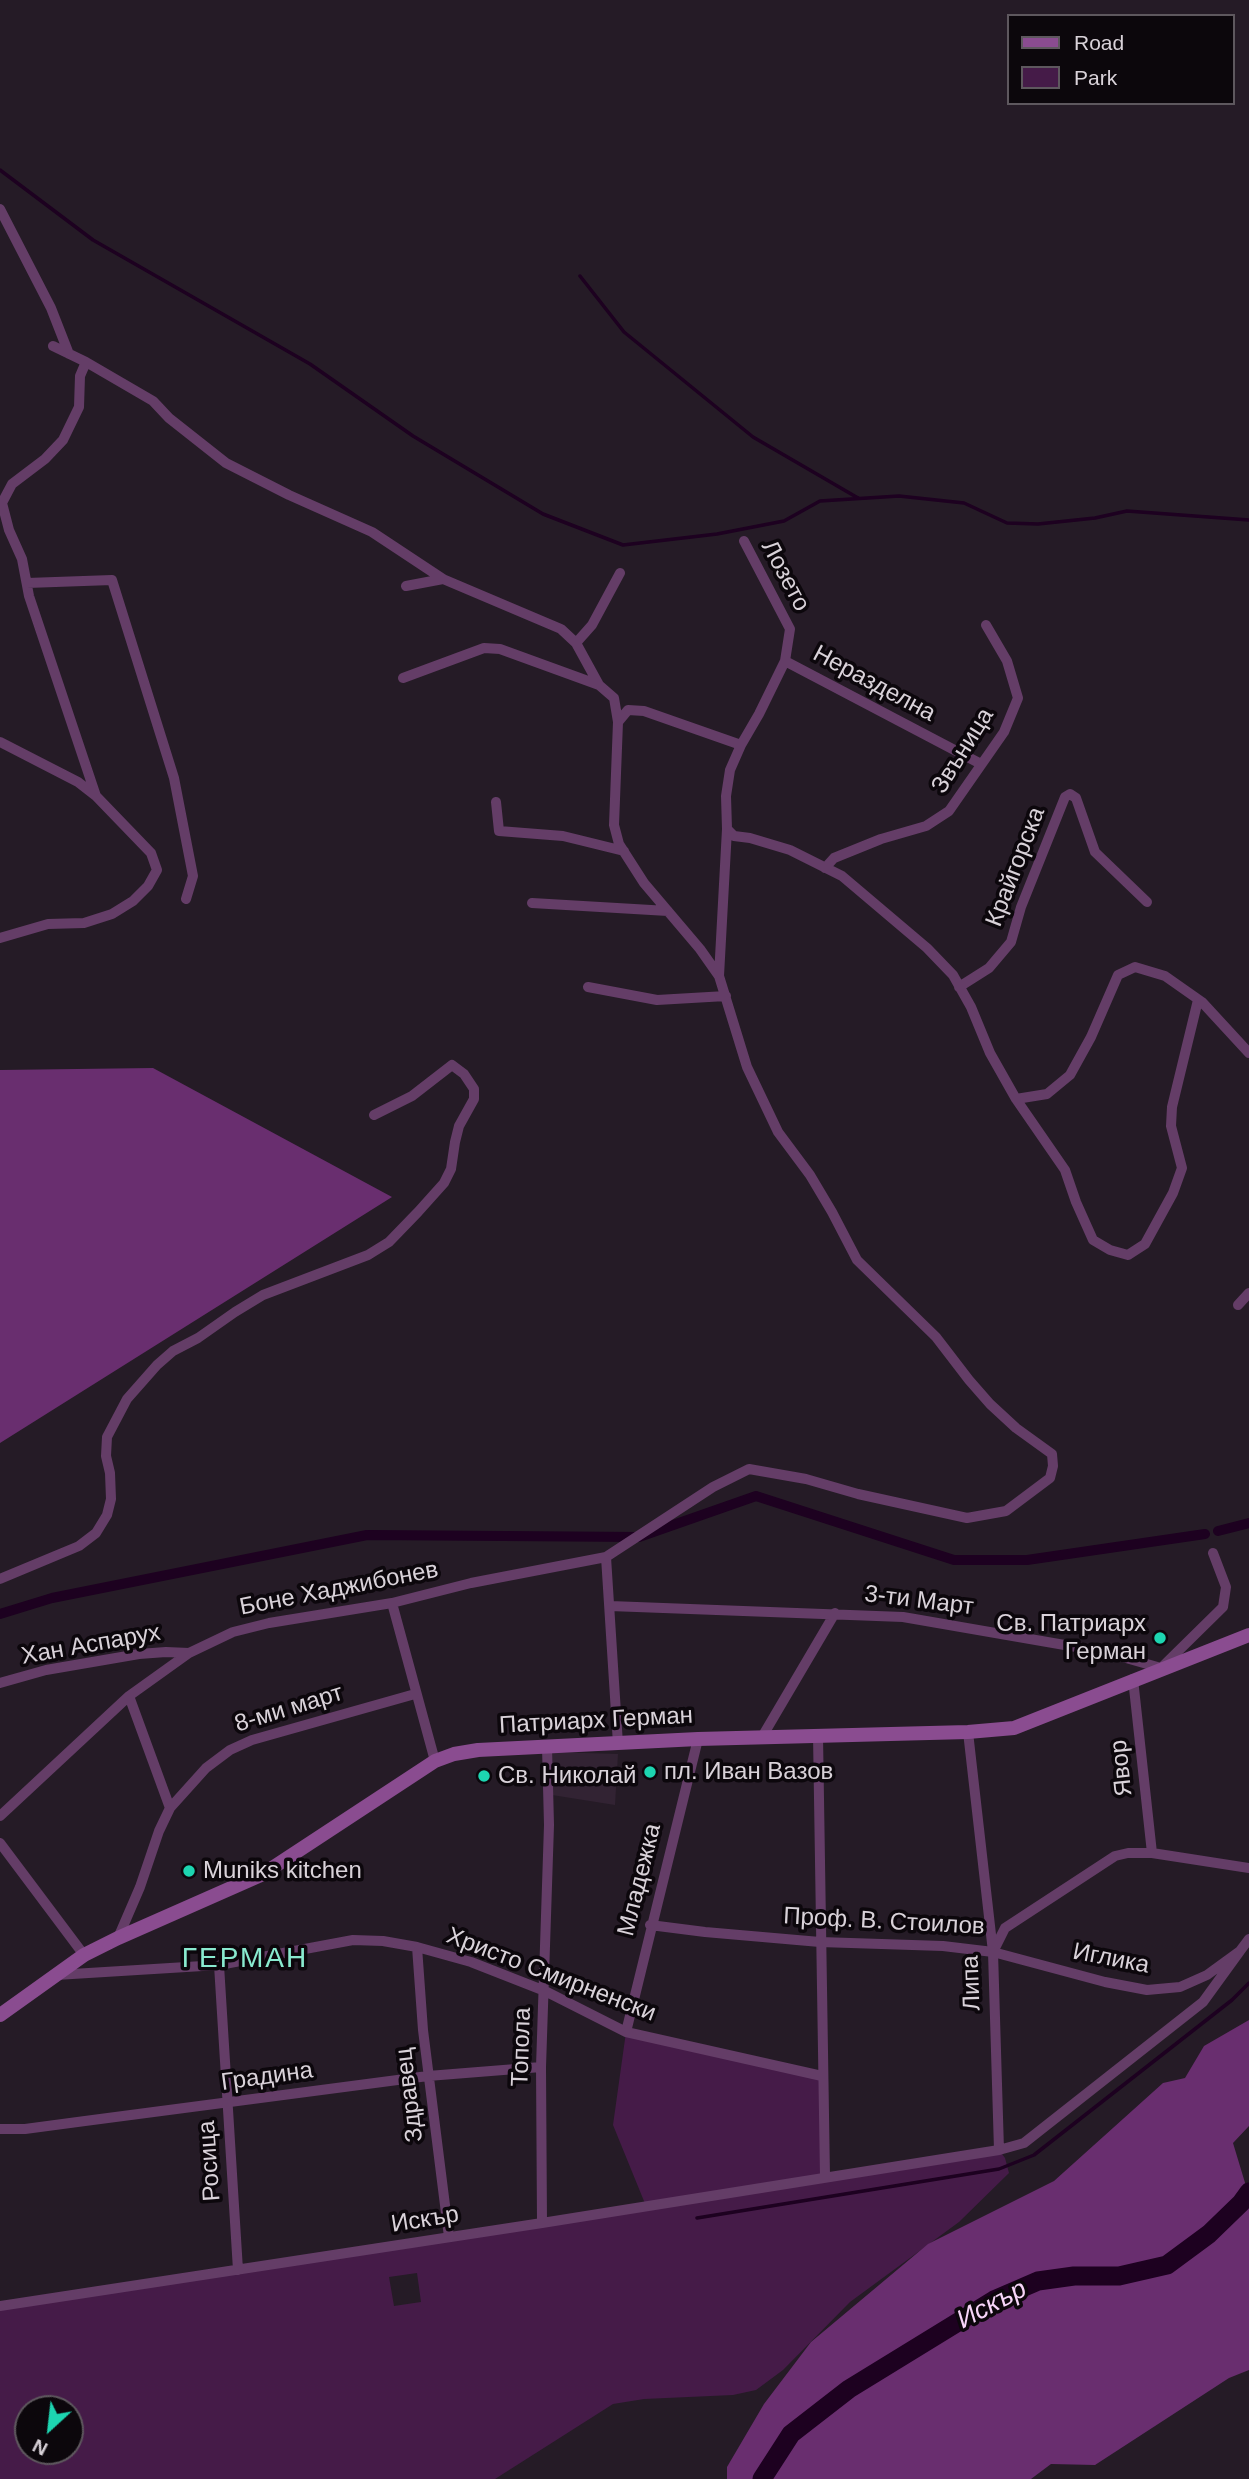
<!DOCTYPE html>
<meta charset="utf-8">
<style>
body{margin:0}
#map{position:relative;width:1249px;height:2479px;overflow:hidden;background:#251b26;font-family:Helvetica,sans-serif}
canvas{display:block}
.legend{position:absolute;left:1007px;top:14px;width:228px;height:91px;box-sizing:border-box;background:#0c070c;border:2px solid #5e585e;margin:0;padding:9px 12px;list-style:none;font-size:21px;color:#d9d2d9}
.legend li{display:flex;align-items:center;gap:14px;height:35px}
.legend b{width:35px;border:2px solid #5e585e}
.north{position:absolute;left:14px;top:2395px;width:70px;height:70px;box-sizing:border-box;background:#0c070c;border:2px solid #5e585e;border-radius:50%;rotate:207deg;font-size:19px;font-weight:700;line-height:28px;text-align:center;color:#d9d2d9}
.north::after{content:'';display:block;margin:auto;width:24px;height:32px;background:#1dd5b1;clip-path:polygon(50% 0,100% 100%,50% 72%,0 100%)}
</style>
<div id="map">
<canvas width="1249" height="2479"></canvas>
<ul class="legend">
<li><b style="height:9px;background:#8a4c90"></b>Road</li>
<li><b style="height:19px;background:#451b48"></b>Park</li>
</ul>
<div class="north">N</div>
</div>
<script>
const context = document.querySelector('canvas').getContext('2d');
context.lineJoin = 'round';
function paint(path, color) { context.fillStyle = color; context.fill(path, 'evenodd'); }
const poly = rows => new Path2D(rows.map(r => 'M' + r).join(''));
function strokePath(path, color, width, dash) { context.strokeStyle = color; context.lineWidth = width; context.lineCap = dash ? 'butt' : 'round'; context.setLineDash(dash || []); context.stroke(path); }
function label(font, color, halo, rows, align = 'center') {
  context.font = font + ' Helvetica,sans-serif'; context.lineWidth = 7; context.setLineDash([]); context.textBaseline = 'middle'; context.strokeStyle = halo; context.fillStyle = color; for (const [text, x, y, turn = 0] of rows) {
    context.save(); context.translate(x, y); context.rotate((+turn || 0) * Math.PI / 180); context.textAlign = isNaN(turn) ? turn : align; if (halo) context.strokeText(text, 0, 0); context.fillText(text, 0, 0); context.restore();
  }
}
const built = poly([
 [552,1752,618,1754,615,1805,552,1795]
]);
const green = poly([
 [626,2032,822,2076,825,2177,999,2150,1005,2158,1009,2173,959,2222,850,2302,783,2370,756,2390,733,2395,644,2399,613,2404,495,2479,0,2479,0,2306,646,2206,613,2125],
 [417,2273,421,2302,394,2306,389,2277],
 [28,2409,70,2409,70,2451,28,2451]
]);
const forest = poly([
 [153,1068,392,1197,0,1443,0,1070],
 [1249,2020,1249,2126,1233,2143,1249,2196,1249,2370,1229,2378,1095,2465,1051,2464,1031,2479,727,2479,727,2467,764,2404,811,2342,928,2244,1054,2181,1163,2083,1185,2078,1204,2046]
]);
const stream = poly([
 [0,170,93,240,310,364,413,436,543,514,623,545,717,534,784,521,820,501,899,496,964,503,1007,523,1038,524,1095,518,1127,511,1249,520],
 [580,276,624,332,753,437,858,498],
 [697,2218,999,2169,1034,2155,1232,2000,1249,1983]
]);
const canal = poly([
 [1218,1531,1249,1523],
 [0,1614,52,1598,367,1535,639,1537,756,1496,954,1560,1027,1560,1205,1534]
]);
const river = poly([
 [762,2479,791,2434,849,2389,994,2300,1038,2281,1074,2276,1119,2276,1167,2265,1209,2234,1241,2203,1249,2192]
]);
const street = poly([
 [0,209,51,308,69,354],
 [53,346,86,362,153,401,169,418,226,463,289,495,372,532,443,579],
 [86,362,80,376,79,407,63,440,45,459,12,484,2,503,9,530,22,559,29,596,96,796],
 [27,583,112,580,174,778,193,876,186,899],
 [576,643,592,625,620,573],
 [785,661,981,764],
 [403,678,484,648,500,649,599,685],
 [618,722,628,710,644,711,741,745],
 [0,742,78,782,96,796,151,853,157,870,148,886,133,901,112,914,84,923,48,924,0,938],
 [496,802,499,831,563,836,624,851],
 [727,829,734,836,750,838,790,850,842,876,927,948,953,975,971,1007,990,1053,1016,1099,1065,1170,1076,1202,1093,1240,1110,1250,1128,1255,1145,1244,1173,1193,1182,1168,1171,1126,1172,1107,1198,1000],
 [825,868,834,858,881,839,926,826,949,811,1004,732,1018,698,1007,661,986,625],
 [532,903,668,911],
 [719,976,727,829,726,796,730,770,741,745,759,714,785,661,790,629,744,541],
 [588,987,657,1000,726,996],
 [959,987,989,968,1011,942,1021,907,1065,797,1070,794,1076,798,1095,852,1147,902],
 [1016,1099,1047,1094,1070,1075,1091,1037,1118,975,1135,967,1165,976,1202,1002,1249,1053],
 [1238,1305,1249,1293],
 [606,1557,618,1744],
 [0,1579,79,1546,96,1533,107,1515,111,1499,110,1473,106,1456,107,1437,127,1399,157,1365,173,1351,198,1338,235,1312,263,1295,368,1255,389,1242,418,1212,444,1183,451,1169,455,1142,459,1126,474,1099,474,1089,464,1074,452,1065,412,1096,374,1115],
 [392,1603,435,1761],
 [610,1606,903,1617,1105,1652,1161,1668,1223,1607,1226,1587,1213,1553],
 [1133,1679,1152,1853],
 [0,1683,46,1670,139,1654,166,1652,189,1653],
 [129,1696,170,1808],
 [968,1732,993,1952,999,2150],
 [818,1735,825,2177],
 [762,1737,835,1613],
 [0,1816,129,1696,189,1653,233,1632,269,1623,392,1603,471,1583,606,1557,713,1487,749,1469,806,1479,858,1494,967,1518,1006,1511,1050,1478,1053,1466,1052,1454,1016,1428,990,1404,969,1380,936,1337,857,1260,832,1212,810,1175,778,1132,747,1067,719,976,700,949,644,883,619,844,614,825,618,722,614,698,599,685,576,643,561,629,443,579,406,586],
 [0,1843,84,1955],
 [650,1925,705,1932,820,1942,943,1946,993,1952,1005,1928,1115,1856,1128,1853,1152,1853,1249,1868],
 [118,1938,140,1887,159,1831,170,1808,206,1768,230,1750,252,1740,415,1694],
 [417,1947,423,2030,449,2237],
 [993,1952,1105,1982,1147,1990,1180,1987,1207,1975,1240,1951,1249,1939],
 [219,1965,238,2270],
 [56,1975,219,1965,353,1940,383,1941,417,1947,471,1962,545,1991,626,2032,822,2076],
 [626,2032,698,1739],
 [0,2129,25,2129,85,2121,428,2076,541,2067],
 [542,2223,541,2067,549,1825,547,1747],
 [0,2306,542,2223,999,2150,1024,2143,1203,2002,1240,1951]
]);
const secondary = poly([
 [0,2015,84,1955,118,1938,263,1874,435,1761,454,1754,478,1750,698,1739,968,1732,1014,1728,1249,1635]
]);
const markers = [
 [1160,1638,7,"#1dd5b1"],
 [650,1772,7,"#1dd5b1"],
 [484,1776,7,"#1dd5b1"],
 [189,1871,7,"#1dd5b1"]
];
const streetNames = [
 ["Лозето",785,576,62],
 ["Неразделна",874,684,28],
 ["Звъница",963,751,-58],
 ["Крайгорска",1016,867,-69],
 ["Боне Хаджибонев",339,1589,-11],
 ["3-ти Март",919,1601,7],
 ["Хан Аспарух",91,1645,-10],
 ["8-ми март",289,1709,-17],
 ["Патриарх Герман",596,1721,-3],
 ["Явор",1122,1768,-96],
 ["Младежка",640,1880,-76],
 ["Проф. В. Стоилов",884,1922,3],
 ["Иглика",1111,1959,11],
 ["Христо Смирненски",551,1975,21],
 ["Липа",972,1983,-92],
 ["Топола",522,2047,-88],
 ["Градина",267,2077,-8],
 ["Здравец",410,2095,-97],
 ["Росица",210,2161,-94],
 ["Искър",425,2220,-9]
];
const poiNames = [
 ["Св. Патриарх",1146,1624,"right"],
 ["Герман",1146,1652,"right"],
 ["пл. Иван Вазов",664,1772],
 ["Св. Николай",498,1776],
 ["Muniks kitchen",203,1871]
];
const waterNames = [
 ["Искър",992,2305,-28]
];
const quarterNames = [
 ["ГЕРМАН",245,1959]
];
paint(built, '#322333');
paint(green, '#451b48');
paint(forest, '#692e6f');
strokePath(stream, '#1d0120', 3.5);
strokePath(canal, '#1d0120', 10);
strokePath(river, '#1d0120', 19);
strokePath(street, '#643d67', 10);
strokePath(secondary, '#8a4c90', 14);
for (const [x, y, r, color] of markers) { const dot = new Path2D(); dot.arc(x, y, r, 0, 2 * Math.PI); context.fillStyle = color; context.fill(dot); strokePath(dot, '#0c070c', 2.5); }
label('24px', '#d9d2d9', '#0c070c', streetNames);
label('24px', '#d9d2d9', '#0c070c', poiNames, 'left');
label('italic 26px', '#f7d5f9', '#0c070c', waterNames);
context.letterSpacing = '2px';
label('28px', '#89eacf', '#0c070c', quarterNames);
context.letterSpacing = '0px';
</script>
